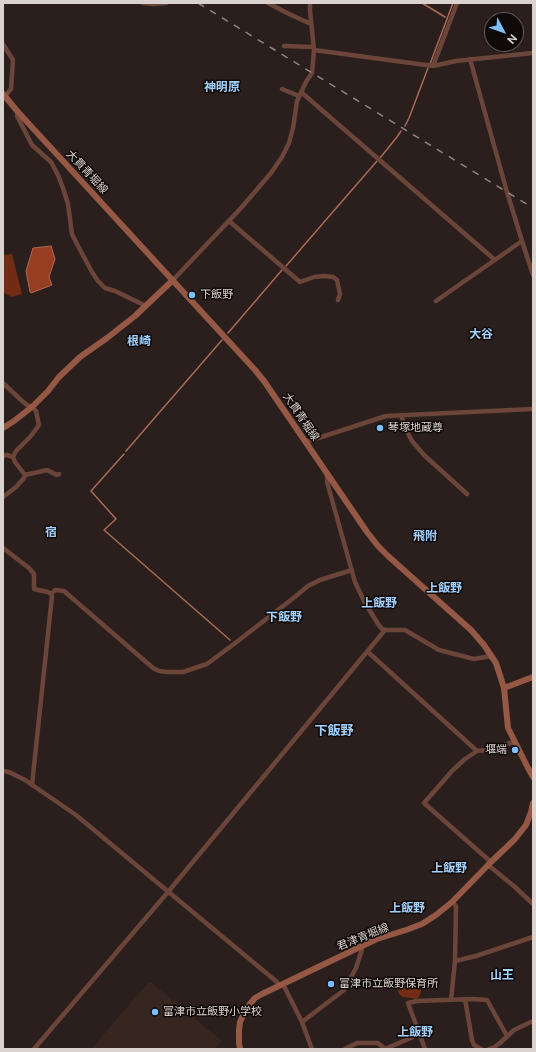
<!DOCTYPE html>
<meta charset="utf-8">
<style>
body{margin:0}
#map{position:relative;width:536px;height:1052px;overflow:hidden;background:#2a1f1c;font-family:"Public Sans",sans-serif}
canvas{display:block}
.frame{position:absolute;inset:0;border:4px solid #dad2cf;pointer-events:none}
.north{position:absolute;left:484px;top:12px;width:40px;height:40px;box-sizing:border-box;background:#0f0a09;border:1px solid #605a58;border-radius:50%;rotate:131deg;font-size:11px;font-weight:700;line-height:16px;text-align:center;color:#dad2cf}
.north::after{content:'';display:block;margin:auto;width:14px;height:18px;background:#7ebef9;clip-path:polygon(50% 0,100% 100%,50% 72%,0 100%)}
</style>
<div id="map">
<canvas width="536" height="1052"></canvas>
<div class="frame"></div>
<div class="north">N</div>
</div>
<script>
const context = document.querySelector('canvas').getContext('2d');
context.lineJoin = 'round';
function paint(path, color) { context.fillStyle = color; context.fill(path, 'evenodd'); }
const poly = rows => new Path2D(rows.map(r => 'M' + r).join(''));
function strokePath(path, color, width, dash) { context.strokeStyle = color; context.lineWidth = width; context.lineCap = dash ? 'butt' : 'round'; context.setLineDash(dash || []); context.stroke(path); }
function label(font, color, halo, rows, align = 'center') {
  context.font = font + ' "Public Sans","Noto Sans JP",sans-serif'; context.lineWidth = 3; context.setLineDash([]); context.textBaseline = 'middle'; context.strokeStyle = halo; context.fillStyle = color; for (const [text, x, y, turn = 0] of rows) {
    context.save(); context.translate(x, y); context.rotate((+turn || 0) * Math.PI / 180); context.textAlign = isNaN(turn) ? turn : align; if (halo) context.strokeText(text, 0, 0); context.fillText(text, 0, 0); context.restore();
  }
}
const built = poly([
 [148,983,152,983,222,1041,215,1049,91,1049]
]);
const green = poly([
 [12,254,22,294,12,297,4,293,3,294,3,255],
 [408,980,411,981,413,983,416,988,421,989,421,992,419,997,416,999,411,998,403,997,399,994,398,991,402,985,404,981]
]);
const water = poly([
 [51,246,55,259,49,277,52,285,31,293,30,292,26,271,33,248,51,246]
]);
const stream = poly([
 [422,3,445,17],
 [430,64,453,3],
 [405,126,409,118,428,68],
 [380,158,397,137,401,131],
 [286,266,377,161],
 [228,333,282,270],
 [126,451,222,340],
 [124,454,91,491,116,519,104,530,230,640]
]);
const street = poly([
 [143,3,153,4,166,3],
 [268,3,289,14,311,24],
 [3,44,13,60,11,89,5,96],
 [284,46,313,47],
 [314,50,433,66,456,61,533,53],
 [470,59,507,192,522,241,533,275],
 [433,66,457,3],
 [282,89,299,96],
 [301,92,495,260],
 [18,112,17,116,32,145,51,162,58,175,63,188,68,204,72,234,78,246,92,272,98,281,105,288,115,291,146,306],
 [229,221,300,282,314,277,324,276,333,277,337,280,340,294,338,300],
 [173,280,241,208,271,173,282,157,289,143,293,128,297,101,306,82,312,73,314,50,310,11,310,3],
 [436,301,522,241],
 [3,383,21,400,27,405,32,407,36,411,39,425,31,436,16,451,13,457,15,462,25,475,24,478,16,487,3,497],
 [401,415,406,430,412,441,424,455,467,494],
 [306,442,386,416,533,409],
 [3,456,7,455,13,457],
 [327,474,327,482,355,582,364,601,378,624,382,629,385,630,405,630,439,650,474,659,491,656],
 [25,475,47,470,57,475,59,474],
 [3,548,29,568,34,574,34,589,48,592,51,594],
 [51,594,55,590,64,591,153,668,159,671,167,672,183,672,207,664,234,644,296,596,308,586,320,580,352,570],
 [368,652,477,751],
 [3,771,9,772,25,780,76,815,277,982,279,986],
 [32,785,52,596,51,594],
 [491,862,424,803,452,771,465,759,477,751,488,750,514,742],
 [488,865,515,887,533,904],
 [455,961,476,956,533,937],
 [283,984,302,1022,312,1049],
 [465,999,472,1040,474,1045,481,1049],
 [451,1000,455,961,456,906,452,902],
 [302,1022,344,990,356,968,362,949,362,946],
 [34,1049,168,892,385,630],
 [345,1049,357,1043,378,1043,385,1049,420,1034],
 [425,1049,408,1003,417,1001,473,999,487,1000,507,1036],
 [489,1049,493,1048,500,1043,514,1030,533,1021]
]);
const secondary = poly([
 [3,94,18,112,255,370,264,381,367,532,378,546,388,556,471,630,484,645,496,663,504,688,508,728,528,768,533,777],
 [3,428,14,421,33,406,48,391,59,377,80,357,107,338,135,316,173,280],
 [504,688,533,677],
 [240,1049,239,1043,239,1030,240,1022,246,1009,255,998,262,994,362,946,377,939,406,930,422,924,436,915,452,902,491,862,515,839,526,825,531,812,533,803]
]);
const rail = poly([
 [198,3,533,208]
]);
const markers = [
 [192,295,4,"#7ebef9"],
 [380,428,4,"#7ebef9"],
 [515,750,4,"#7ebef9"],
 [331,984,4,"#7ebef9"],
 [155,1012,4,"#7ebef9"]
];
const streetNames = [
 ["大貫青堀線",87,172,47],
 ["大貫青堀線",301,417,56],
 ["君津青堀線",363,937,-22]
];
const poiNames = [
 ["下飯野",200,295],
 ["琴塚地蔵尊",388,428],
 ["堰端",507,750,"right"],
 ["富津市立飯野保育所",339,984],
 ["富津市立飯野小学校",163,1012]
];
const neighbourhoodNames = [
 ["神明原",222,87],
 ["大谷",481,334],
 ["根崎",139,341],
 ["宿",51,532],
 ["飛附",425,536],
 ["上飯野",444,588],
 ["上飯野",379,603],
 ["下飯野",284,617],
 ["上飯野",449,868],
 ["上飯野",407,908],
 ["山王",502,975],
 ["上飯野",415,1032]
];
const quarterNames = [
 ["下飯野",334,731]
];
paint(built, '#372520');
paint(green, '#722b15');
paint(water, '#973e22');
strokePath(water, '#ab6a56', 1);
strokePath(stream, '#ab6a56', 1.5);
strokePath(street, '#6c453a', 4.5);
strokePath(secondary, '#955845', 6);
strokePath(rail, '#8f8582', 1.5, [7, 7]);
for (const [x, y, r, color] of markers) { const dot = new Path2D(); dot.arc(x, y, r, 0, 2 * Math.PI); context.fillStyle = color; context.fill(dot); strokePath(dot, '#0f0a09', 1.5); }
label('11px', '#dad2cf', '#0f0a09', streetNames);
label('11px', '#dad2cf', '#0f0a09', poiNames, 'left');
label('bold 12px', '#a2d1fe', '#0f0a09', neighbourhoodNames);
label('bold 13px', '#a2d1fe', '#0f0a09', quarterNames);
</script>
